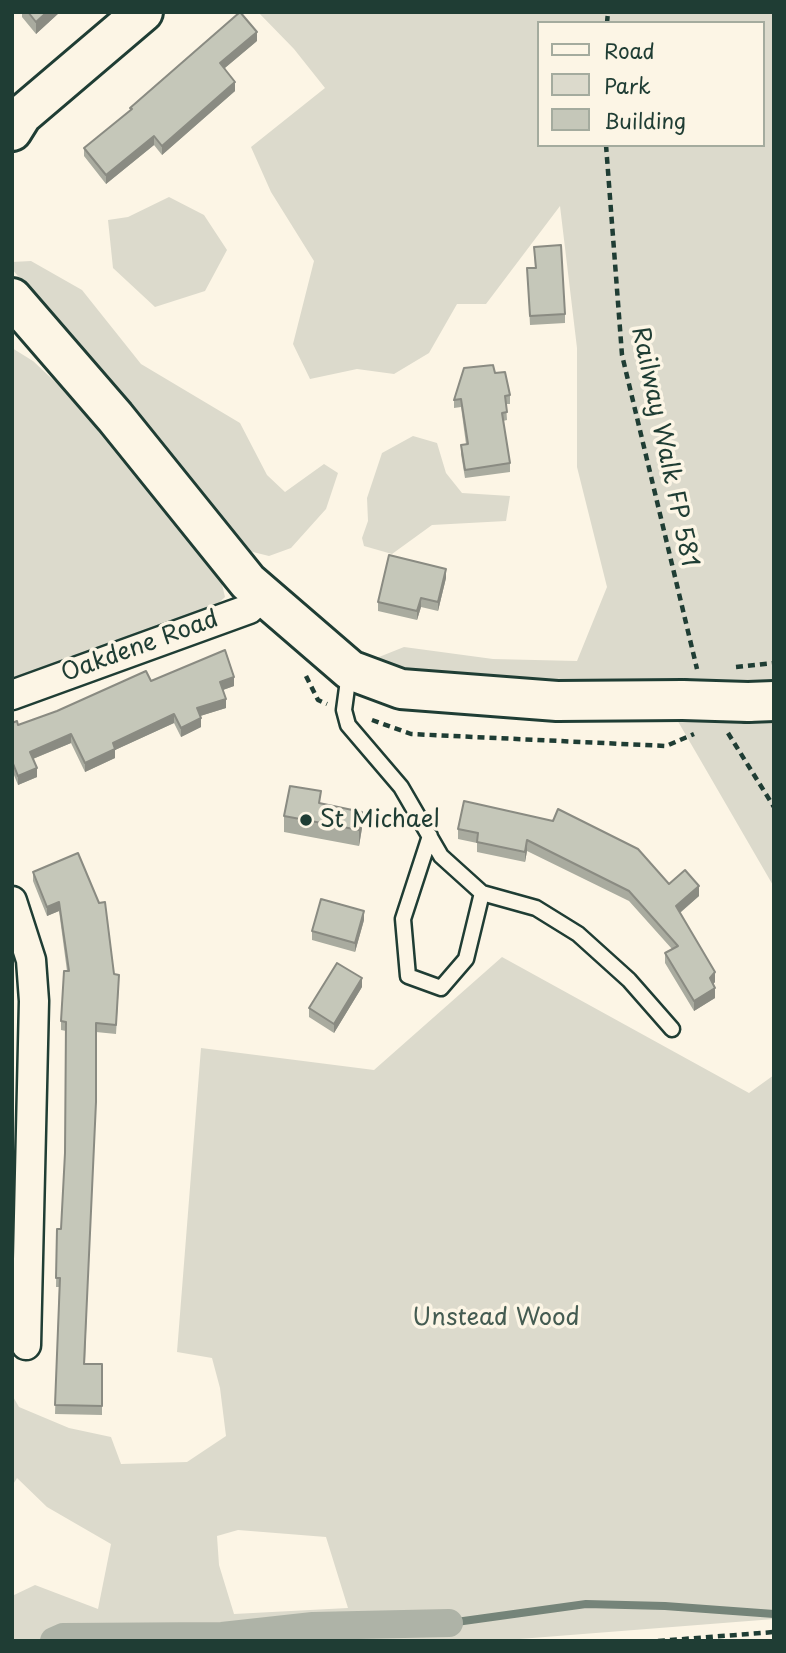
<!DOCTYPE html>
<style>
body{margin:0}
#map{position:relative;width:786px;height:1653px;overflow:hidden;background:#fcf5e5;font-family:"Playpen Sans",sans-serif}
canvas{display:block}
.frame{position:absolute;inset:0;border:14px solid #1f3d34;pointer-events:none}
.legend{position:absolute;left:537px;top:21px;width:228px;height:126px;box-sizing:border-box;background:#fcf5e5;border:2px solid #a4ab9e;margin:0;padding:9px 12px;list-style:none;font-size:21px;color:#1f3d34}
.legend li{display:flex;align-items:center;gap:14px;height:35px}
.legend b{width:35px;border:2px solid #a4ab9e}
</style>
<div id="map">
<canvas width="786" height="1653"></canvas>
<div class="frame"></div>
<ul class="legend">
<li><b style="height:9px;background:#fcf5e5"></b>Road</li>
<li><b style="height:19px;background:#dcdacc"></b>Park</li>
<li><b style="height:19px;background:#c5c7b9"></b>Building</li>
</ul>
</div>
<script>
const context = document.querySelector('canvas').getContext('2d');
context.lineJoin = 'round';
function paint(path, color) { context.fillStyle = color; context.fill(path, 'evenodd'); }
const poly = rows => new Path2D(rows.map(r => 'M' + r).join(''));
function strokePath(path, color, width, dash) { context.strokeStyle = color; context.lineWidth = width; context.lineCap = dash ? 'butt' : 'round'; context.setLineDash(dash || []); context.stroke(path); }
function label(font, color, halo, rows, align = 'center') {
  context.font = font + ' "Playpen Sans",sans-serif'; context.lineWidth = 7; context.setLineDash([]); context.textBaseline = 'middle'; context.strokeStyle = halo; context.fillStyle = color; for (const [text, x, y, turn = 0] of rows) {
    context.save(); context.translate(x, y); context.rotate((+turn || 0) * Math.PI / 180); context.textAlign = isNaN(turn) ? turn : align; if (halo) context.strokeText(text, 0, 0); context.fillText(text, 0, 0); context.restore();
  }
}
const green = poly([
 [258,12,774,12,774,687,649,690,419,676,369,661,404,647,493,659,577,661,607,587,577,467,577,348,560,206,486,304,457,304,429,353,394,374,357,369,310,379,293,344,314,261,271,192,251,147,325,88,294,49],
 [539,23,763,23,763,145,539,145],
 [169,197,204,215,227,250,205,291,155,307,113,268,108,220,128,217],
 [31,261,82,290,141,364,240,423,267,475,285,492,324,464,338,473,326,509,291,548,269,556,249,551,12,269,12,262],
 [12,348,33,361,64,390,148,486,220,576,225,597,206,615,12,685],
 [413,436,437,443,446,473,462,493,510,496,506,521,432,525,392,554,364,546,362,538,368,521,367,498,382,453],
 [774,713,774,887,676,718],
 [502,957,749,1093,774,1075,774,1619,494,1641,12,1641,12,1596,35,1585,98,1609,111,1544,47,1507,17,1478,12,1486,12,1395,19,1407,69,1428,111,1437,121,1464,187,1462,226,1436,220,1388,212,1358,177,1352,201,1048,374,1070],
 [238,1530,326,1537,348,1608,234,1614,219,1565,217,1536]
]);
const stream = poly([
 [449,1623,586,1604,665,1606,774,1614]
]);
const canal = poly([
 [54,1641,63,1637,222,1636,313,1626,449,1623]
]);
const path = poly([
 [607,23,608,12],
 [606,145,622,355,697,669],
 [736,667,774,663],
 [306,676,318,700,327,704],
 [372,720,411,734,666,746,694,734],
 [728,733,774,807],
 [658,1641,774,1632]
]);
const lane = poly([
 [349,673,344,710,348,725,401,787,441,856,482,893,536,908,578,934,629,980,672,1029],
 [430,836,403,919,408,976,441,988,466,959,482,893]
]);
const street = poly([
 [12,695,249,609,264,594],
 [12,901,31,960,34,1001,26,1345]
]);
const primary = poly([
 [12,131,22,115,143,12],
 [12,298,115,417,248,582,350,670,401,689,557,701,683,700],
 [748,702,774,701]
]);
const primaryBridge = poly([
 [683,700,748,702]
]);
const wall = poly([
 [22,12,60,12,36,34,22,17],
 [257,41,225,68,235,91,162,155,154,145,106,184,84,156,84,148,130,111,130,108],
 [534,247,565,314,565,323,530,325,527,268,535,268],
 [495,373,510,395,510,404,506,404,507,420,503,421,510,463,510,472,465,478,461,454,461,445,466,444,461,407,454,408,454,400],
 [446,578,438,611,421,607,417,620,378,611,378,602],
 [151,681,234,686,223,690,226,708,200,716,201,727,181,737,174,723,115,750,115,758,85,772,71,743,33,759,37,777,18,785,12,770,12,723,18,725],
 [464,801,699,896,680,913,715,982,713,984,715,998,694,1011,665,963,665,953,672,949,629,901,527,851,525,862,477,852,477,843,458,839,458,829],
 [321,803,362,828,359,846,284,832,284,816],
 [33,872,114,974,119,983,116,1034,96,1032,85,1364,102,1364,102,1415,55,1414,59,1287,56,1287,57,1229,61,1229,65,1153,66,1031,61,1030,61,1021,67,971,59,911,47,916,33,881],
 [364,920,355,952,312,940,312,931],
 [362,987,334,1033,309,1017,309,1008]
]);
const shadedWall = poly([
 [47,12,60,12,36,34,36,22],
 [257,32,257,41,220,72,220,63],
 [235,82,235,91,162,155,162,146],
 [154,136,154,145,106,184,106,175],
 [446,569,446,578,438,611,438,602],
 [421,598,421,607,417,620,417,611],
 [234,677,234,686,220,691,220,682],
 [226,699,226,708,197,717,197,708],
 [174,714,174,723,115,750,115,758,85,772,85,763,113,743],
 [201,718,201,727,181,737,181,728],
 [71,734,71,743,30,760,30,752],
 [37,768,37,777,18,785,18,776],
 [362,812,362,828,359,846,359,830],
 [527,840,527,851,525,862,525,852],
 [699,886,699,896,676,916,676,906],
 [59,902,59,911,47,916,47,907],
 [364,911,364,920,355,952,355,943],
 [715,972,715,982,710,988,710,978],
 [362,978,362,987,334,1033,334,1024],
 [715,988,715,998,694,1011,694,1001]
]);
const building = poly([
 [28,12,47,12,36,22,28,12],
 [240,12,257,32,220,63,235,82,162,146,154,136,106,175,84,148,132,109,130,108,240,12],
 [561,245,565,314,530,316,527,268,536,268,534,247,561,245],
 [493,365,495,373,505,372,510,395,505,396,507,412,502,413,510,463,465,470,461,445,468,444,461,399,454,400,464,368,493,365],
 [389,555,446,569,438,602,421,598,417,611,378,602,389,555],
 [225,650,234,677,220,682,226,699,197,708,201,718,181,728,174,714,113,743,115,749,85,763,71,734,30,752,37,768,18,776,12,761,12,723,17,721,18,725,57,711,146,671,151,681,225,650],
 [290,786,321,791,319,803,362,812,359,830,284,816,290,786],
 [464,801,553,821,558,809,638,849,669,884,685,870,699,886,676,906,715,972,710,978,715,988,694,1001,665,953,678,946,629,891,527,840,525,852,477,842,478,833,458,829,464,801],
 [78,853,99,903,105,902,114,974,119,975,116,1025,96,1023,96,1102,84,1364,102,1364,102,1406,55,1405,60,1278,56,1278,57,1229,61,1229,65,1153,66,1022,61,1021,64,971,69,971,59,902,47,907,33,872,78,853],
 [321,899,364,911,355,943,312,931,321,899],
 [337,963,362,978,334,1024,309,1008,337,963]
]);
const markers = [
 [306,820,7,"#1f3d34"]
];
const streetNames = [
 ["Railway Walk FP 581",664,447,78],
 ["Oakdene Road",140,647,-20]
];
const poiNames = [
 ["St Michael",320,820]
];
const parkNames = [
 ["Unstead Wood",496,1318]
];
paint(green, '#dcdacc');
strokePath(stream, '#758479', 8);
strokePath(canal, '#aeb3a7', 28);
strokePath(lane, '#1f3d34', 19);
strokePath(street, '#1f3d34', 33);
strokePath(primary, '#1f3d34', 44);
strokePath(path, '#1f3d34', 4.5, [7, 5]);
strokePath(lane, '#fcf5e5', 14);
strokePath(street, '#fcf5e5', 28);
strokePath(primary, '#fcf5e5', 38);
strokePath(primaryBridge, '#1f3d34', 44, []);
strokePath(primaryBridge, '#fcf5e5', 38);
paint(wall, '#a9ab9f');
paint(shadedWall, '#8a8b82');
paint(building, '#c5c7b9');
strokePath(building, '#8a8b82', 2);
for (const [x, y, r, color] of markers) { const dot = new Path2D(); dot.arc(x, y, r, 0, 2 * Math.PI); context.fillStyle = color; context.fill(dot); strokePath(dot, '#fcf5e5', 2.5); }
label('24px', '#1f3d34', '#fcf5e5', streetNames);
label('24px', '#1f3d34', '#fcf5e5', poiNames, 'left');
label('24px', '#455c52', '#fcf5e5', parkNames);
</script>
